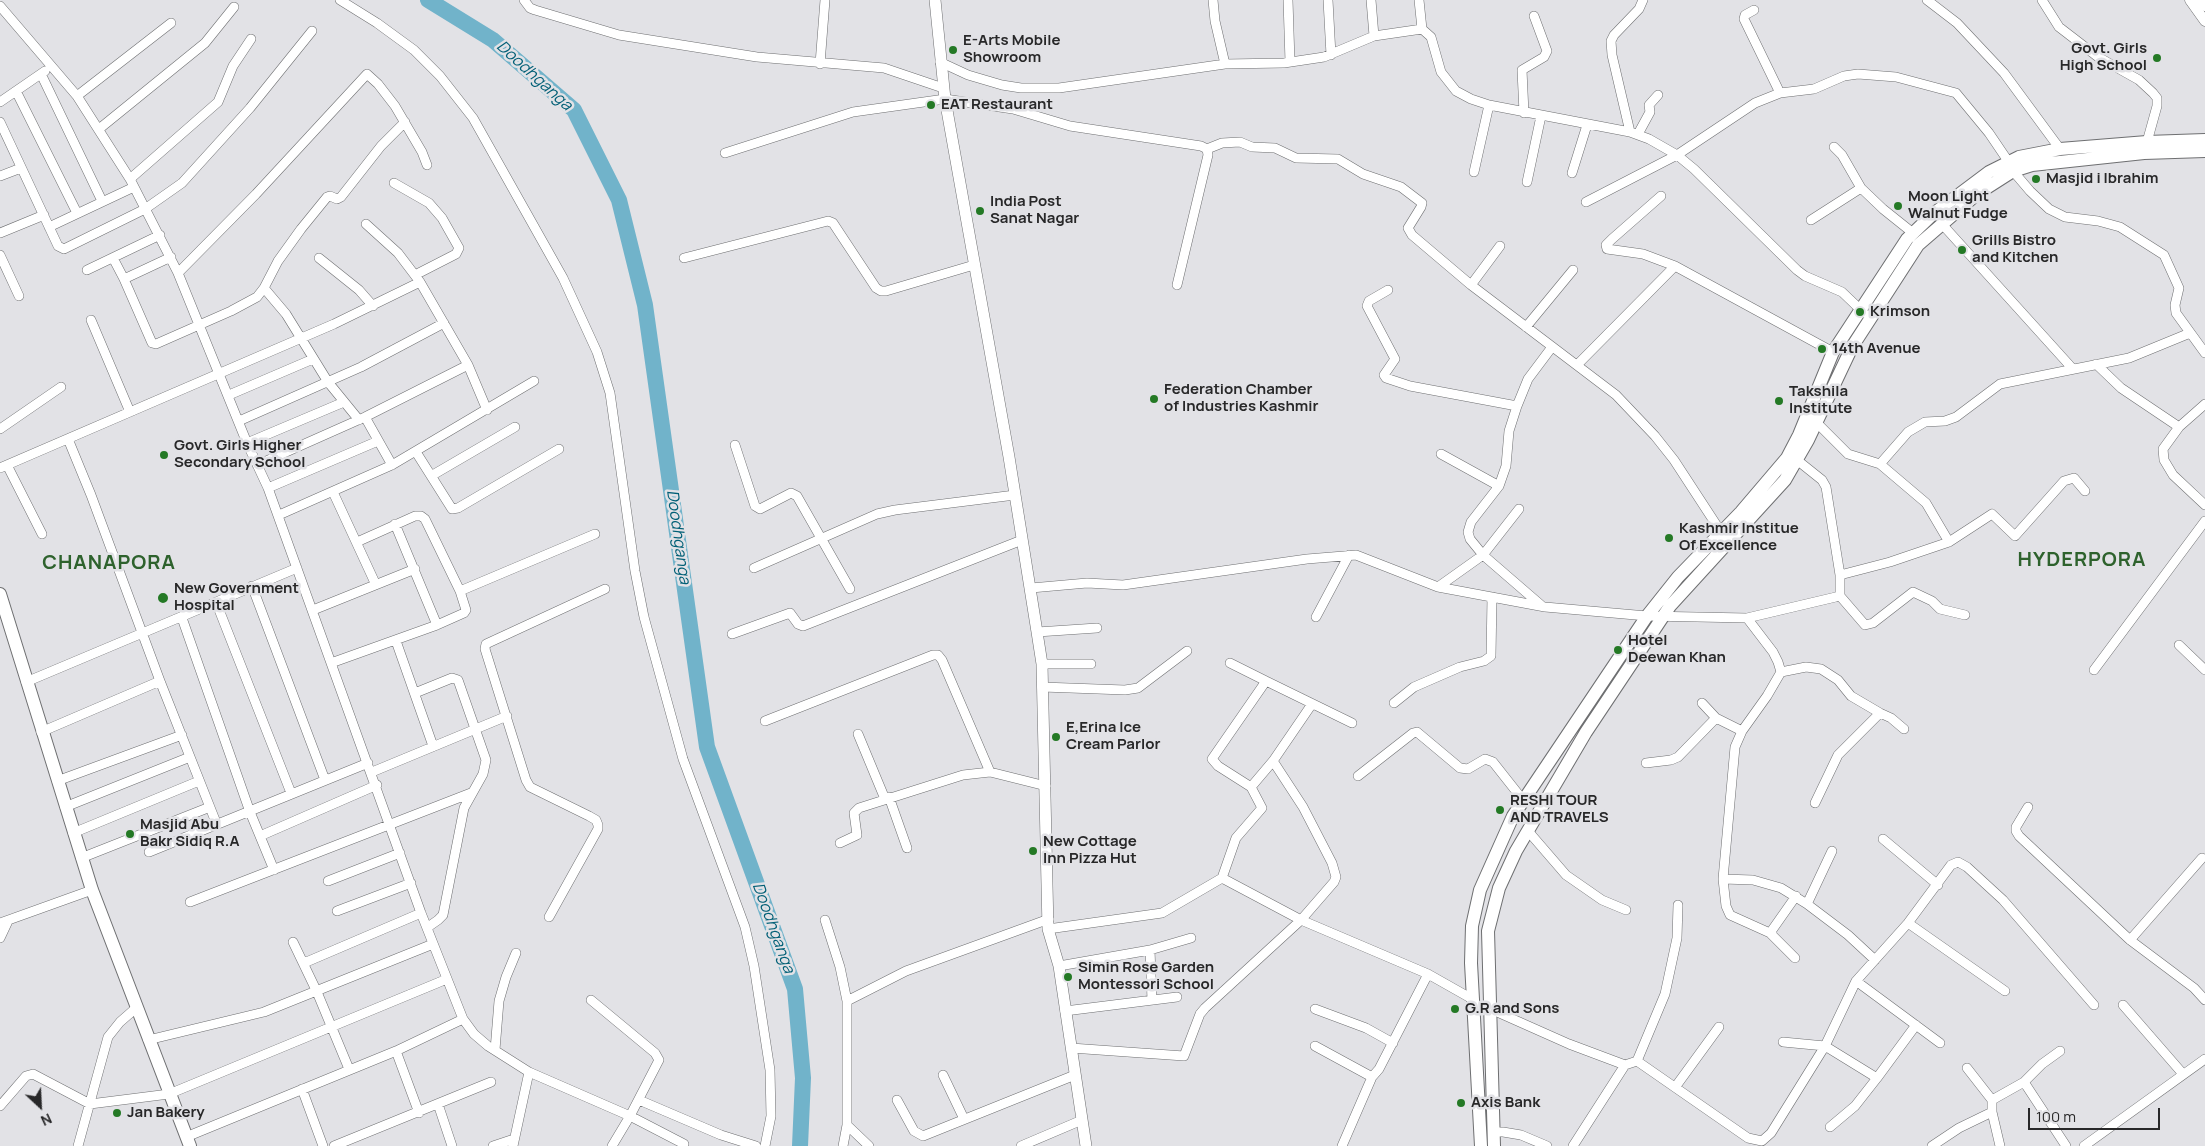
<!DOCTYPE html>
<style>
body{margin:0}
#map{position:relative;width:2205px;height:1146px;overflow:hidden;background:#e2e2e6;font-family:Manrope,sans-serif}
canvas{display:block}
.north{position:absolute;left:15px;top:1081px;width:50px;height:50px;-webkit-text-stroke:4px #e2e2e6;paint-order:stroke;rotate:155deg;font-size:14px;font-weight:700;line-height:20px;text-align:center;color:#282829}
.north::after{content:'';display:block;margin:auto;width:18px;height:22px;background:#282829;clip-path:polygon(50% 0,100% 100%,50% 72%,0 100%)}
.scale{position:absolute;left:2028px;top:1108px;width:132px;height:22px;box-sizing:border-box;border:2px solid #282829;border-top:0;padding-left:6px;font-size:15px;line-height:18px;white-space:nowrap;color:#282829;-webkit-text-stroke:4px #e2e2e6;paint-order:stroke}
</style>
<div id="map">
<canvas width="2205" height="1146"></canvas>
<div class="north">N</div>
<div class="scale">100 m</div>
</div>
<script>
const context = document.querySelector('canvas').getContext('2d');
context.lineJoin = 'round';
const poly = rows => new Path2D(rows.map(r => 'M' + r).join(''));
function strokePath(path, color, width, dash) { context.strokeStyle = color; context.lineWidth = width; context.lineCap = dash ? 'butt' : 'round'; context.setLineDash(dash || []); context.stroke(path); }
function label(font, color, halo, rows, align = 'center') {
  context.font = font + ' Manrope,sans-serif'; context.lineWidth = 5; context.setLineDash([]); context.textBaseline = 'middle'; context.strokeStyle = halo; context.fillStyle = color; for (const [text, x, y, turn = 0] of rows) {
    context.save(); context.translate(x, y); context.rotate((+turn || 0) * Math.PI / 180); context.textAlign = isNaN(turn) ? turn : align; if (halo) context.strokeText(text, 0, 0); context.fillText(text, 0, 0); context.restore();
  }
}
const river = poly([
 [428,0,493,40,574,110,619,200,645,305,707,747,795,989,803,1078,800,1146]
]);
const minor = poly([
 [340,0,377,23,414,50,440,76,473,118,563,278,597,352,610,393,635,571,644,617,683,759,745,927,754,966,770,1070,771,1116,765,1146],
 [524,0,530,8,535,10,619,35,757,57,884,68,943,88],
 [1213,0,1215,21,1225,64],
 [1288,0,1290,62],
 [1328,0,1331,55],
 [1371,0,1374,36],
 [1419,0,1422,29],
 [1927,0,1957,23,2004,73,2060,149],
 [2042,0,2059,27,2098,57,2139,80,2153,93,2157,98,2157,106,2147,142],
 [0,6,77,96,130,179,178,273,247,443,268,488,421,913,463,1019,474,1034,488,1046,529,1072,630,1116,684,1144],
 [1754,10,1745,15,1744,19,1780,93],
 [940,62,968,75,1002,85,1021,88,1059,88,1225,64,1284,63,1324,57,1374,36,1422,29,1431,37,1441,72,1456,91,1471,99,1489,105,1630,132,1649,139,1677,155,1694,169,1797,270,1805,276,1842,292,1864,313],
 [820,64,825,0],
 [41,74,102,201],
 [16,91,77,213],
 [77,96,171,23],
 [0,102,45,71],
 [1524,113,1522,70,1544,57,1547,51,1534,16],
 [0,122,58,246,64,249,145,209,182,183,250,108,312,31],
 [99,129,205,43,234,7],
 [1630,132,1612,55,1611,41,1614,35,1639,9,1643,0],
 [1638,134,1650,112,1649,105,1658,95],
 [1834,147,1842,155,1861,188,1883,209,1913,233],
 [1207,149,1222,143,1240,142,1252,147,1275,148,1296,158,1338,159,1363,174,1401,187,1422,203,1421,207,1408,228,1412,235,1471,285,1616,395,1655,436,1674,460,1721,532],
 [725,153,853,112,945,99,1013,109,1070,126,1201,146,1207,149,1208,155,1177,285],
 [2013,171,2030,191,2049,209,2065,217,2098,221,2120,227,2164,255,2179,288,2175,305,2176,313,2205,353],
 [1474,172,1489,105],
 [1572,173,1587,125],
 [0,176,21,168],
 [130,179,218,102,233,66,251,39],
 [1527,182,1541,116],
 [394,183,429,203,442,218,459,248,456,254,415,275],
 [1661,196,1612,239,1606,245,1607,249,1643,254,1675,266,1833,352],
 [1586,202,1677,155,1755,103,1780,93,1814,89,1844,76,1858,74,1896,77,1956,93,1989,133,2008,161],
 [1811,220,1861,188],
 [1941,223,2072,368],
 [366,224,398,253,420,282,468,365,487,410],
 [49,227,134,187],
 [0,233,44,215],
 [0,255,19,296],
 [171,257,124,279,152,343,156,344,231,311,257,297,264,288,278,261,301,229,327,197,330,196,337,199,341,197,381,146,405,122],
 [113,258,124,279],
 [319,258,359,290,373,306],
 [684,258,828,221,833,223,876,288,881,291,886,291,974,265],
 [87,270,160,235],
 [178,273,256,194,367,74,378,84,395,106,422,152,427,165],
 [1471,285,1500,246],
 [264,288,286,314,328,382,359,420],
 [1388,290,1369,301,1367,306,1395,359,1384,375,1386,378,1410,386,1517,406],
 [91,320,130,412],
 [1526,327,1573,270],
 [2096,364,2121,388,2179,427],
 [1577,365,1675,266],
 [229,395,313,359],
 [2205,404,2179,427,2163,449,2164,460,2173,475,2205,505],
 [365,417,392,465],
 [239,421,361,367,444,323],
 [1816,422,1848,454,1880,464,1926,503,1949,542],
 [0,429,61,387],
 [68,439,91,495,160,681,217,825],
 [247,443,344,402],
 [735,445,755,506,760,509,791,493,797,496,850,589],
 [416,452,452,509,458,508,559,449],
 [1441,454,1499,486],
 [1880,464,1908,432,1925,422,1945,421,1956,417,2000,384,2129,358,2190,333],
 [7,465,42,534],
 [257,465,365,417,468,365],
 [0,468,334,324,420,282],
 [431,476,515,427],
 [268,488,378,441],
 [333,492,376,585],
 [279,515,392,465,534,381],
 [395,524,437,625],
 [754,568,877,514,895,510,1015,495],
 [1840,575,1890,562,1949,542,1992,514,2015,536,2064,481,2074,478,2085,491],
 [252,586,325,780],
 [1438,587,1483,555,1519,509],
 [1031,588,1087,583,1123,585,1307,559,1356,555,1438,587,1545,607,1647,616,1747,618,1840,596,1840,575,1826,487,1822,480,1797,460],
 [460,591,595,534],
 [1840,596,1865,625,1873,623,1913,592,1932,601,1940,609,1965,615],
 [216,602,291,793],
 [1542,606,1483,555,1470,539,1468,532,1471,522,1499,486,1506,466,1509,431,1517,406,1528,379,1552,347],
 [313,610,415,569],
 [1316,617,1349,555],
 [182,618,250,812,274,870],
 [1747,618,1773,652,1778,662,1781,672,1767,696,1742,731,1735,747,1723,879,1726,906,1730,915,1770,933,1795,958],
 [1037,632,1097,628],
 [732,634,790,613,798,624,803,626,1022,540],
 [396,641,433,746],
 [2179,645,2205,670],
 [331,663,437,625,464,613,466,610,460,591,425,519,421,516,415,516,357,542],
 [1042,664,1091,664],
 [2094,670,2205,521],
 [1781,672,1806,667,1821,669,1838,680,1851,696,1880,713,1838,755,1815,803],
 [1266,681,1352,723],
 [26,682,297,568],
 [1042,687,1125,690,1138,688,1187,651],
 [415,693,452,678,458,680,486,760,483,774,464,808,443,915,438,920,428,927],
 [1394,703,1414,687,1460,667,1484,661,1491,656,1492,597],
 [1702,703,1716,718,1742,731],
 [1880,713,1891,718,1904,729],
 [765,721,933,655,938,655,942,660,990,772],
 [41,732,160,681],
 [858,734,885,799],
 [1646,763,1671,760,1678,757,1716,718],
 [372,772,507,716],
 [1358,776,1413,733,1417,732,1460,768,1468,769,1485,759,1493,762,1523,800],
 [57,781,182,735],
 [1251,787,1273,761,1312,704],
 [889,797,907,848],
 [65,807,190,757],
 [2028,807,2016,827,2016,831,2019,836,2130,940,2194,988,2205,1000],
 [1528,831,1566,875,1602,900,1626,910],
 [73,833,199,781],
 [260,836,377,785],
 [1883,839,1938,885],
 [840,843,857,835,854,813,859,808,963,775,990,772,1046,786],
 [149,852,368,763],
 [81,858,210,807],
 [1222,878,1301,920,1428,974,1474,1000],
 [1723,879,1753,880,1781,888,1807,904,1848,935,1875,960],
 [328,881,400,853],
 [190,902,471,793],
 [1807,904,1832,851],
 [337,911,411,883],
 [549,917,598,829,598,825,596,820,589,816,530,787,526,780,485,649,486,644,605,589],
 [825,920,840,967,847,1001],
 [0,923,92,890],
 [1908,923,2005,991],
 [1048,929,1162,913,1222,878,1236,838,1262,808,1251,787,1218,766,1212,759,1266,681,1230,663],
 [1770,933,1796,896],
 [0,938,8,921],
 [2130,940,2202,858],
 [293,942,317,992,349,1069],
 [1150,950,1152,1000],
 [304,963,421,913],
 [1059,966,1150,950,1191,938],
 [1856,981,1940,1043],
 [591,1000,655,1053,659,1060,630,1116,612,1146],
 [2123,1005,2183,1074],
 [1488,1008,1569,1044,1625,1065,1573,1146],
 [1315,1009,1366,1028,1393,1043],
 [1065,1011,1177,997],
 [148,1040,264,1012,433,944],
 [1783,1042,1825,1046,1877,1078,1916,1025],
 [1315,1046,1372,1077],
 [1071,1048,1184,1056,1200,1014,1205,1008,1301,920,1334,882,1336,877,1332,863,1303,807,1273,761],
 [495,1050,499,1001,506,977,516,953],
 [396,1051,419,1113],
 [1637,1061,1748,1138,1762,1141,1771,1133,1825,1046,1856,981,1908,923,1951,865,1958,862,1967,867,2003,900,2094,1005],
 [1625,1065,1637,1061,1665,994,1677,938,1678,905],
 [1967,1068,1992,1100],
 [943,1075,964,1119],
 [2024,1082,2066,1146],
 [1676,1086,1719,1027],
 [302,1089,323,1146],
 [639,1100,721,1135,756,1146],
 [897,1100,914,1131,923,1136,1075,1075],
 [438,1104,452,1146],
 [0,1106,26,1076,33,1074,90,1104,169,1094,447,979],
 [1830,1127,1855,1106,1877,1078],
 [1493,1132,1503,1132,1521,1135,1547,1146],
 [186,1137,396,1051,463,1019],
 [78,1146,108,1037,120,1022,136,1008],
 [334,1146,491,1082],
 [493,1146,514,1139],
 [513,1146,529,1072],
 [843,1146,847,1125],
 [869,1146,847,1125,847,1001,906,971,1049,919],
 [1021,1146,1082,1120],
 [1342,1146,1372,1077,1379,1069,1428,974],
 [1932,1146,1959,1128,1992,1112],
 [2000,1146,1992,1112,1992,1100,2024,1082,2042,1064,2060,1051],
 [2084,1146,2205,1059]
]);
const tertiary = poly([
 [2190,0,2205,21]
]);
const secondary = poly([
 [935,0,945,99,1009,457,1037,632,1042,664,1048,929,1059,966,1086,1146]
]);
const primary = poly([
 [0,594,92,890,190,1146],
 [1481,1146,1471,963,1472,926,1480,890,1513,816,1647,616,1678,577,1741,512,1787,458,1799,435,1833,352,1907,239,1933,214,1989,172,2019,157,2060,149,2147,142,2205,140],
 [1494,1146,1488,931,1499,888,1516,851,1586,732,1670,606,1785,480,1808,440,1852,347,1918,245,1977,194,2013,171,2032,165,2144,153,2205,151]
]);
const trunk = poly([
 [2202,0,2205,4]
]);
const markers = [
 [953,50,5,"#247925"],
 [2157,58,5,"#247925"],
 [931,105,5,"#247925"],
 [2036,179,5,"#247925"],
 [1898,206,5,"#247925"],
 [980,211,5,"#247925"],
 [1962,250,5,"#247925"],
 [1860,312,5,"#247925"],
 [1822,349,5,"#247925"],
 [1154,399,5,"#247925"],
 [1779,401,5,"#247925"],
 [164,455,5,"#247925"],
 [1669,538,5,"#247925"],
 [163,598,6,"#247925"],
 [1618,650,5,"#247925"],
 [1056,737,5,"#247925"],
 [1500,810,5,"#247925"],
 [130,834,5,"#247925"],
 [1033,851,5,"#247925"],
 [1068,977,5,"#247925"],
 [1455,1009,5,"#247925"],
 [1461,1103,5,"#247925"],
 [117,1113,5,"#247925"]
];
const poiNames = [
 ["E-Arts Mobile",963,41],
 ["Showroom",963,58],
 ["Govt. Girls",2147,49,"right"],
 ["High School",2147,66,"right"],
 ["EAT Restaurant",941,105],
 ["Masjid i Ibrahim",2046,179],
 ["Moon Light",1908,197],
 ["Walnut Fudge",1908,214],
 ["India Post",990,202],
 ["Sanat Nagar",990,219],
 ["Grills Bistro",1972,241],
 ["and Kitchen",1972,258],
 ["Krimson",1870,312],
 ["14th Avenue",1832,349],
 ["Federation Chamber",1164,390],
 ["of Industries Kashmir",1164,407],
 ["Takshila",1789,392],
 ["Institute",1789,409],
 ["Govt. Girls Higher",174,446],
 ["Secondary School",174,463],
 ["Kashmir Institue",1679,529],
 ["Of Excellence",1679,546],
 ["New Government",174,589],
 ["Hospital",174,606],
 ["Hotel",1628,641],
 ["Deewan Khan",1628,658],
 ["E,Erina Ice",1066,728],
 ["Cream Parlor",1066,745],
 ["RESHI TOUR",1510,801],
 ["AND TRAVELS",1510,818],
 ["Masjid Abu",140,825],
 ["Bakr Sidiq R.A",140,842],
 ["New Cottage",1043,842],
 ["Inn Pizza Hut",1043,859],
 ["Simin Rose Garden",1078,968],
 ["Montessori School",1078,985],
 ["G.R and Sons",1465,1009],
 ["Axis Bank",1471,1103],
 ["Jan Bakery",127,1113]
];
const waterNames = [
 ["Doodhganga",534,76,42],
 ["Doodhganga",678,537,82],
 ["Doodhganga",773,928,70]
];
const districtNames = [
 ["HYDERPORA",2082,560],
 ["CHANAPORA",109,563]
];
strokePath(river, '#71b3ca', 16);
strokePath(minor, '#6e6f71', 10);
strokePath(tertiary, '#6e6f71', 11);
strokePath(secondary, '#6e6f71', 12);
strokePath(primary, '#6e6f71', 14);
strokePath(trunk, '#6e6f71', 15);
strokePath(minor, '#fff', 9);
strokePath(tertiary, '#fff', 10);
strokePath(secondary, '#fff', 11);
strokePath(primary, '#fff', 12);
strokePath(trunk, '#fff', 14);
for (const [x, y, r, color] of markers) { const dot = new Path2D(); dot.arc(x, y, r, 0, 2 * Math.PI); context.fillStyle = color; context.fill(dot); strokePath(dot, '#e2e2e6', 2); }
label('bold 15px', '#282829', '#e2e2e6', poiNames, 'left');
label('italic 16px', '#005f76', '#e2e2e6', waterNames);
context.letterSpacing = '1px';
label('bold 20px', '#2e622d', '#e2e2e6', districtNames);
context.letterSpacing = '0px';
</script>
